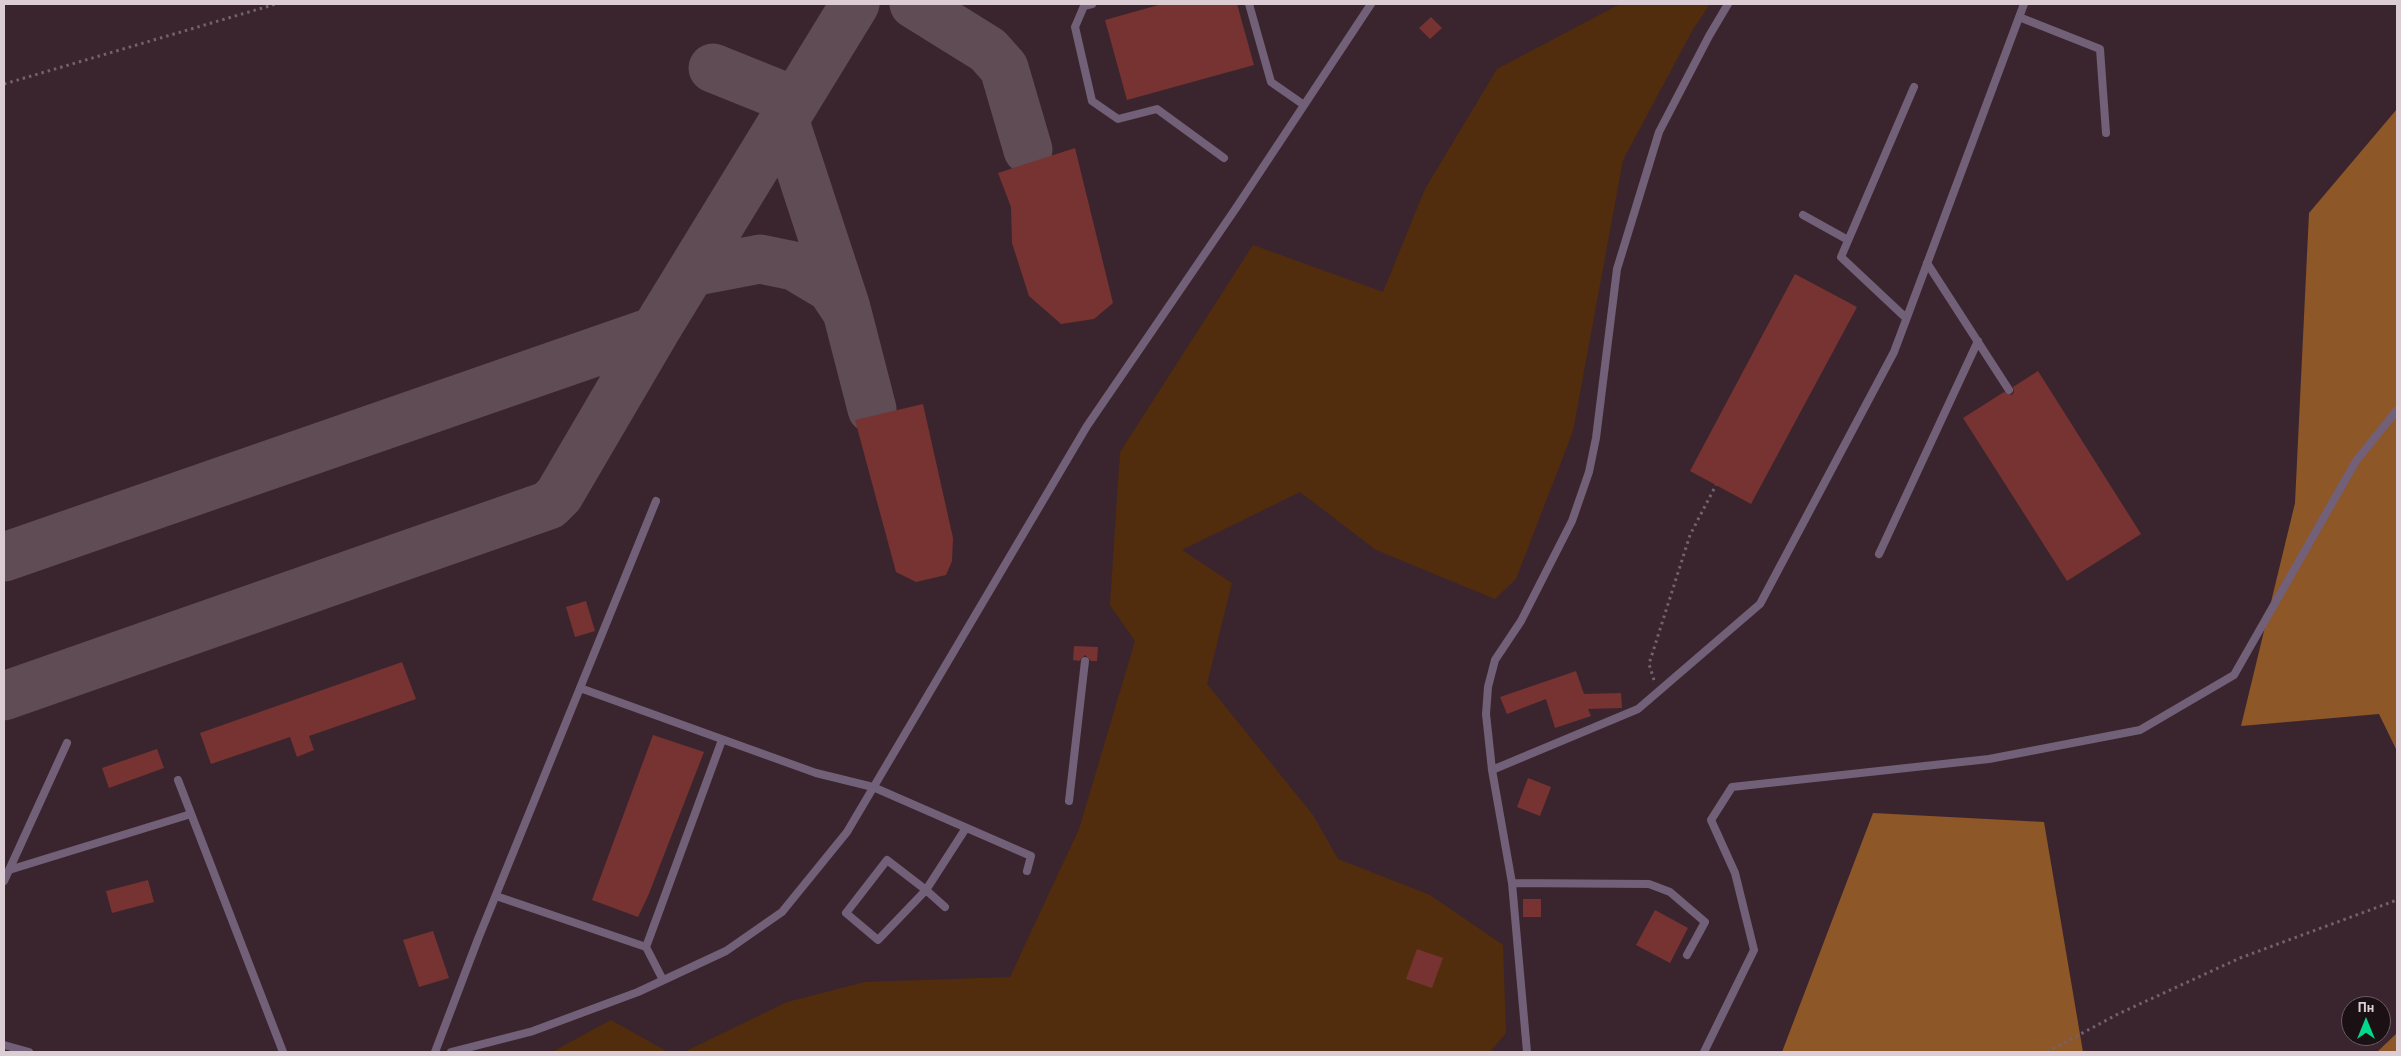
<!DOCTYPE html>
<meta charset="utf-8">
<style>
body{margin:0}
#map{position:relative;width:2401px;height:1056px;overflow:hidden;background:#3a252e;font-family:"PT Sans",sans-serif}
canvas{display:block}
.frame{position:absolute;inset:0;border:5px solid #dbcdd3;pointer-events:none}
.north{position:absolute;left:2341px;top:996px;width:50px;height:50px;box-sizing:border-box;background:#1b1115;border:1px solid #685c61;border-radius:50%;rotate:0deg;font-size:14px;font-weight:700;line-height:20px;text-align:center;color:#dbcdd3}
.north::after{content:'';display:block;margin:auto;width:18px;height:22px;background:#00d98c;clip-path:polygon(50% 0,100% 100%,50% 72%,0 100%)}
</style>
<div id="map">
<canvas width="2401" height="1056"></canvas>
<div class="frame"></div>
<div class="north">Пн</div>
</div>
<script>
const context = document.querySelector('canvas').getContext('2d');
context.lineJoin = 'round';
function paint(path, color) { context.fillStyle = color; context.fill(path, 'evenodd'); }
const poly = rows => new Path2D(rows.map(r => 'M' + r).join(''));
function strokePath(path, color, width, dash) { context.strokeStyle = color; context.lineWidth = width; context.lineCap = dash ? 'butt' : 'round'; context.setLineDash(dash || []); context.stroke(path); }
const green = poly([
 [1620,4,1710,4,1692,31,1623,160,1573,431,1516,579,1495,599,1376,550,1300,492,1182,550,1232,583,1207,684,1313,815,1338,859,1430,895,1503,945,1506,1033,1490,1052,684,1052,787,1002,865,982,1010,977,1079,829,1135,641,1110,605,1120,452,1253,245,1383,292,1425,189,1497,69],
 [611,1020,668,1052,552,1052]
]);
const forest = poly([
 [2397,109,2397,751,2379,714,2241,726,2295,503,2309,213],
 [1873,813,2044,822,2083,1052,1782,1052],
 [2397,1033,2397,1052,2377,1052]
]);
const taxiway = poly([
 [914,4,988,50,1004,68,1028,150],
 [713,68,795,101],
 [784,119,846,308],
 [692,272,760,259,794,266,831,288,847,312,872,409],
 [4,557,655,331,855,4],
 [4,696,549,505,559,495,655,331]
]);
const building = poly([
 [1162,4,1237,4,1254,65,1127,100,1105,20],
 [1431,17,1442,28,1430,39,1419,28],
 [1075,148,1113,303,1094,319,1061,324,1029,296,1012,243,1011,207,998,173],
 [1795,274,1857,307,1751,504,1690,471],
 [2038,371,2141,534,2067,581,1963,418,2004,392,2012,395,2014,392,2013,387],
 [923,404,953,538,952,561,946,575,916,582,896,572,855,420],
 [586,601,595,631,575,637,566,607],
 [1074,646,1098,647,1097,661,1091,661,1085,655,1079,661,1073,660],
 [402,662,416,699,309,736,314,750,297,757,290,737,211,764,200,733],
 [1576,671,1584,694,1621,693,1622,708,1588,709,1591,716,1555,728,1546,699,1507,714,1500,697],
 [653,735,704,752,648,896,638,917,592,900],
 [157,749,164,768,109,788,102,768],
 [1528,778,1551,787,1540,816,1517,807],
 [148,880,154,902,112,913,106,891],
 [1523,899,1541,899,1541,917,1523,917],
 [1655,910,1688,928,1670,963,1636,945],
 [433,931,449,978,419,987,403,940],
 [1417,949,1443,958,1432,988,1406,979]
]);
const path = poly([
 [4,84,276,4],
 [1654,680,1649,664,1690,535,1716,485],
 [2047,1052,2118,1014,2240,958,2397,900]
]);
const lane = poly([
 [1092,4,1084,6,1075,27,1092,101,1118,119,1157,109,1224,158],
 [1249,4,1271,82,1304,105],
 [2019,17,2100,49,2106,133],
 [1803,215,1848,240],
 [1927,263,2009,390],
 [1906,318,1841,257,1914,87],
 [1879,554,1978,341],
 [580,688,816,773,873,787,1031,856,1027,871],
 [1492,770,1638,709,1760,604,1894,352,2024,4],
 [178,780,283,1052],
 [1069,801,1085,661],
 [9,870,191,814],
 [4,881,67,743],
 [1512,883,1649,884,1670,892,1705,922,1687,955],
 [496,896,646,947,722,740],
 [945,907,926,890,887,860,846,913,878,940,926,890,966,828],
 [646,947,663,980],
 [4,1045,29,1052],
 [435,1052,478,939,656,501],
 [451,1052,533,1031,638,992,726,951,782,912,847,832,1087,426,1236,208,1371,4],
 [1527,1052,1512,883,1492,770,1486,714,1488,687,1495,660,1521,621,1572,521,1589,472,1596,438,1617,269,1659,132,1709,36,1728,4],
 [1704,1052,1754,950,1735,873,1711,820,1732,787,1989,759,2140,730,2234,675,2356,461,2397,410]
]);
paint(green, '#512d0d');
paint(forest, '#8e5728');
strokePath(taxiway, '#5f4c54', 49);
paint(building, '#763331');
strokePath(path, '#74626a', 3, [2.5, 4]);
strokePath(lane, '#716078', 8);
</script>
